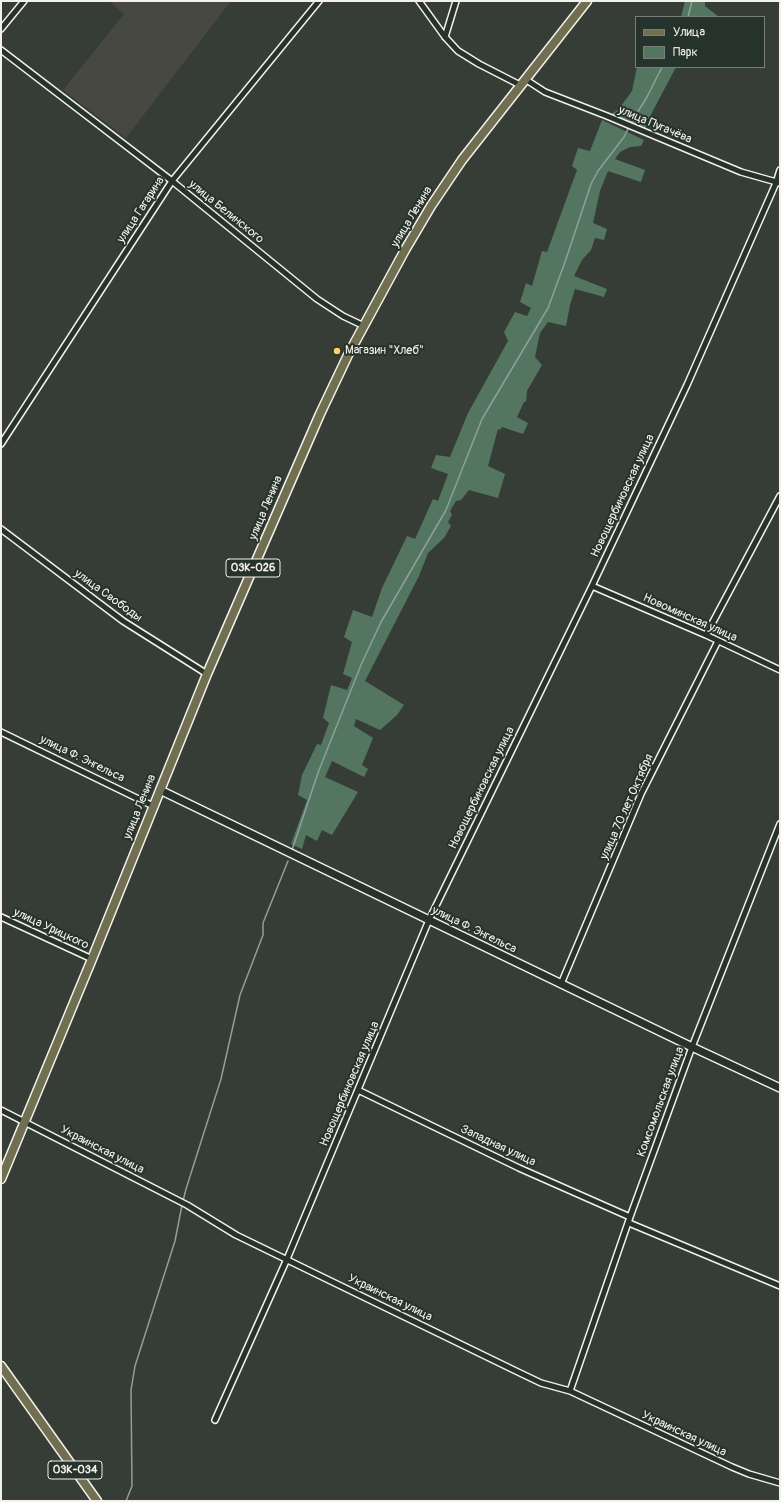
<!DOCTYPE html>
<meta charset="utf-8">
<style>
body{margin:0}
#map{position:relative;width:781px;height:1502px;overflow:hidden;background:#353d36;font-family:Pangolin,sans-serif}
canvas{display:block}
.frame{position:absolute;inset:0;border:2px solid #f4f1e8;pointer-events:none}
.legend{position:absolute;left:635px;top:16px;width:130px;height:52px;box-sizing:border-box;background:#26332d;border:1px solid #787f78;margin:0;padding:5px 7px;list-style:none;font-size:12px;color:#f4f1e8}
.legend li{display:flex;align-items:center;gap:8px;height:20px}
.legend b{width:20px;border:1px solid #787f78}
</style>
<div id="map">
<canvas width="781" height="1502"></canvas>
<div class="frame"></div>
<ul class="legend">
<li><b style="height:5px;background:#716f52"></b>Улица</li>
<li><b style="height:11px;background:#547661"></b>Парк</li>
</ul>
</div>
<script>
const context = document.querySelector('canvas').getContext('2d');
context.lineJoin = 'round';
function paint(path, color) { context.fillStyle = color; context.fill(path, 'evenodd'); }
const poly = rows => new Path2D(rows.map(r => 'M' + r).join(''));
function strokePath(path, color, width, dash) { context.strokeStyle = color; context.lineWidth = width; context.lineCap = dash ? 'butt' : 'round'; context.setLineDash(dash || []); context.stroke(path); }
function label(font, color, halo, rows, align = 'center') {
  context.font = font + ' Pangolin,sans-serif'; context.lineWidth = 4; context.setLineDash([]); context.textBaseline = 'middle'; context.strokeStyle = halo; context.fillStyle = color; for (const [text, x, y, turn = 0] of rows) {
    context.save(); context.translate(x, y); context.rotate((+turn || 0) * Math.PI / 180); context.textAlign = isNaN(turn) ? turn : align; if (halo) context.strokeText(text, 0, 0); context.fillText(text, 0, 0); context.restore();
  }
}
const built = poly([
 [109,1,231,1,126,138,63,90,124,14]
]);
const green = poly([
 [685,1,705,1,705,6,719,17,681,17],
 [637,67,676,67,646,124,646,133,607,116,618,110,632,91],
 [602,120,644,140,641,146,630,147,620,152,615,159,645,170,641,182,608,171,600,191,593,223,607,229,604,240,595,238,591,250,582,260,574,276,607,289,604,297,575,289,570,305,566,326,548,322,540,333,535,357,542,365,527,391,526,402,524,402,517,417,528,423,523,434,502,427,500,430,498,429,488,466,505,474,498,498,469,490,461,500,456,501,450,511,452,515,448,522,451,526,444,538,428,553,419,576,365,681,404,705,397,715,380,730,356,719,354,726,373,738,362,765,368,769,364,777,332,761,325,777,358,792,332,835,322,830,317,841,306,835,302,849,291,844,307,800,298,795,302,775,317,744,321,745,329,723,323,718,331,685,347,690,352,678,343,674,352,642,344,637,353,610,372,617,382,588,407,536,415,539,433,499,438,501,448,474,431,468,436,455,450,457,468,413,508,341,504,332,515,312,527,316,531,308,520,302,526,283,532,286,542,251,547,252,577,170,572,166,578,148,590,151]
]);
const stream = poly([
 [688,17,692,1],
 [631,123,647,97,662,67],
 [292,850,319,770,361,665,381,622,446,510,482,419,548,308,565,262,591,184,598,171,624,137,629,127],
 [183,1201,186,1189,221,1079,240,995,263,935,263,923,288,861],
 [126,1501,132,1486,131,1390,135,1366,175,1241,182,1205]
]);
const street = poly([
 [419,1,445,37,458,51,479,64,520,85],
 [1,29,24,1],
 [445,37,456,1],
 [1,50,172,181,317,299,343,316,364,326],
 [525,79,545,92,607,116,741,172,780,183],
 [1,444,172,181,319,1],
 [1,529,123,621,207,674],
 [592,586,706,635,780,670],
 [706,635,780,496],
 [1,732,153,806],
 [1,917,92,959],
 [561,984,641,794,718,641],
 [358,1090,519,1168,630,1217],
 [1,1110,187,1205,236,1235,518,1372,541,1383,570,1391,732,1467,749,1474,780,1483],
 [629,1223,780,1286],
 [570,1391,630,1217,692,1047,780,824],
 [215,1420,287,1259,429,920,592,586,687,385,776,183,780,170]
]);
const secondary = poly([
 [160,790,692,1047,780,1088]
]);
const primary = poly([
 [1,1179,92,959,207,674,320,414,348,355,405,250,431,206,462,160,587,1],
 [1,1366,97,1501]
]);
const markers = [
 [337,351,4,"#ffd166"]
];
const shields = [
 [253,568,54],
 [75,1470,54]
];
const shieldNames = [
 ["03К-026",253,568],
 ["03К-034",75,1470]
];
const streetNames = [
 ["улица Пугачёва",655,125,23],
 ["улица Гагарина",141,210,-57],
 ["улица Белинского",226,212,39],
 ["улица Ленина",412,217,-59],
 ["Новощербиновская улица",623,496,-65],
 ["улица Ленина",266,508,-67],
 ["улица Свободы",108,596,36],
 ["Новоминская улица",690,618,24],
 ["улица Ф. Энгельса",82,759,26],
 ["Новощербиновская улица",482,788,-64],
 ["улица Ленина",140,807,-68],
 ["улица 70 лет Октября",627,807,-66],
 ["улица Урицкого",51,929,25],
 ["улица Ф. Энгельса",474,930,26],
 ["Новощербиновская улица",350,1084,-67],
 ["Комсомольская улица",661,1102,-70],
 ["Западная улица",498,1146,25],
 ["Украинская улица",102,1150,27],
 ["Украинская улица",390,1298,26],
 ["Украинская улица",684,1434,25]
];
const poiNames = [
 ["Магазин \"Хлеб\"",345,351]
];
paint(built, '#464841');
paint(green, '#547661');
strokePath(stream, '#8ca19c', 1.5);
strokePath(street, '#f4f1e8', 8);
strokePath(secondary, '#f4f1e8', 10);
strokePath(primary, '#f4f1e8', 11);
strokePath(street, '#26332d', 5);
strokePath(secondary, '#26332d', 7);
strokePath(primary, '#716f52', 8);
for (const [x, y, r, color] of markers) { const dot = new Path2D(); dot.arc(x, y, r, 0, 2 * Math.PI); context.fillStyle = color; context.fill(dot); strokePath(dot, '#26332d', 1.5); }
for (const [x, y, w] of shields) { const box = new Path2D(); box.roundRect(x - w / 2, y - 9, w, 18, 3); context.fillStyle = '#26332d'; context.fill(box); strokePath(box, '#f4f1e8', 1); }
label('bold 11px', '#f4f1e8', null, shieldNames);
label('12px', '#f4f1e8', '#26332d', streetNames);
label('12px', '#f4f1e8', '#26332d', poiNames, 'left');
</script>
